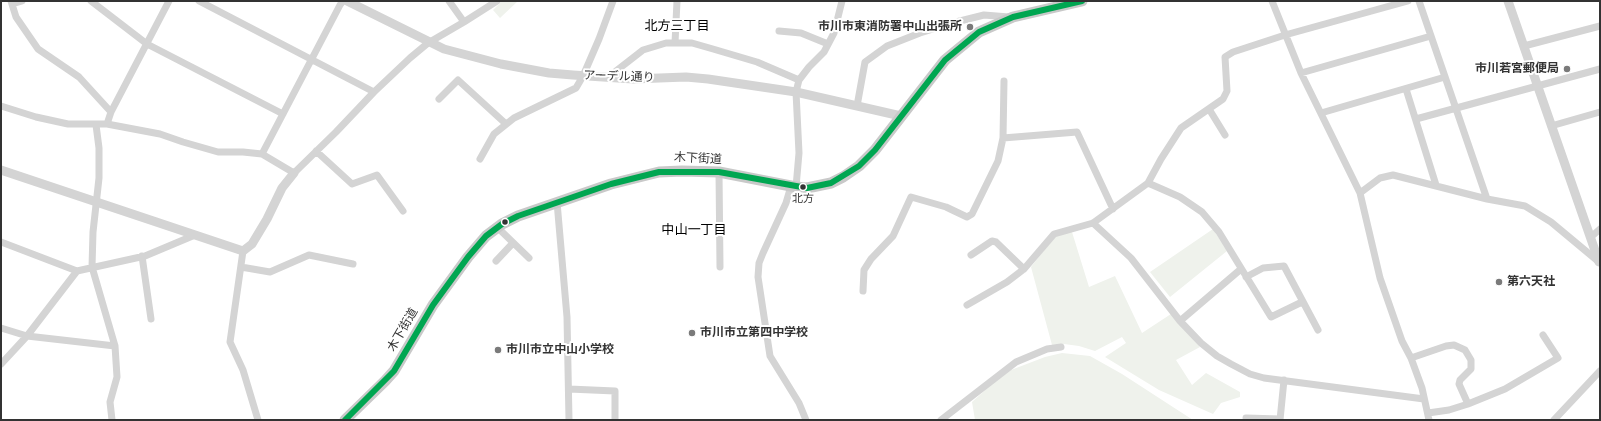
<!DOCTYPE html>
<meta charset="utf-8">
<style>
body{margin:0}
#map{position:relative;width:1601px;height:421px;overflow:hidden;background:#fff;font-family:"DejaVu Sans",sans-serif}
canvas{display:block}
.frame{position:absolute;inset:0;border:2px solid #333;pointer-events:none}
</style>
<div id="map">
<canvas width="1601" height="421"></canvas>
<div class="frame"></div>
</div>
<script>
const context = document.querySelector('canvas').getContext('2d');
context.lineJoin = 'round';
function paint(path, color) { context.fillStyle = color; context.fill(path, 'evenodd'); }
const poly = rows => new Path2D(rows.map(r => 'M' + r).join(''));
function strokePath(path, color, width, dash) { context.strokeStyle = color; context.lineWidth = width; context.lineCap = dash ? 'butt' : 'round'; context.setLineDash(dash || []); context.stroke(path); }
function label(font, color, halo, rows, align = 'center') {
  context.font = font + ' "DejaVu Sans","Noto Sans JP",sans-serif'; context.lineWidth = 4; context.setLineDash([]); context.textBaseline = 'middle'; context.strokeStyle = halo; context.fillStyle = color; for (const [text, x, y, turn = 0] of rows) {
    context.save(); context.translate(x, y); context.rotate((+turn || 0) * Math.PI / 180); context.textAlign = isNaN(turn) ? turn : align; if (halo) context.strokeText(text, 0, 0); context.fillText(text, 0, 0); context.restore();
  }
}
const green = poly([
 [502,1,518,1,500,18,493,10],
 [1213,229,1227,251,1170,297,1150,272],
 [1072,232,1089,287,1115,276,1142,333,1171,314,1200,347,1176,360,1192,385,1206,373,1240,392,1240,397,1221,403,1213,414,1159,390,1105,357,1126,343,1122,337,1095,351,1079,346,1064,344,1052,345,1031,267,1055,236],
 [1062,353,1090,356,1122,374,1193,420,975,420,972,402,992,384,1011,370,1045,357]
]);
const minor = poly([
 [11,1,16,17,38,49,79,77,111,112],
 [91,1,147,44,283,114],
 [199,1,374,92],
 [449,1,464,22],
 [1272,1,1301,73,1360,193,1380,278,1402,341,1411,358,1422,388,1429,420],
 [1419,1,1487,199],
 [12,4,22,1],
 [779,31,801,33,828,44],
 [675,43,677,1],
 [1524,46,1600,26],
 [1301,73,1431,36],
 [615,78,616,71,643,50,666,43,692,43,713,49,757,62,799,80],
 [1406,89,1436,185],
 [439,99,458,80,506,124],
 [1,106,36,117,68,124,107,124,160,134,183,142,218,152,243,152,262,154,294,173,336,132,374,92,410,58,428,43,464,22,497,1],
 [857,106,865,62,887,46,920,33,956,22,984,15,1009,17],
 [1209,109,1225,135],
 [1321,113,1445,77],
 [1416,119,1600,69],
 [107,124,111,112,169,1],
 [96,125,99,148,99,178,93,232,92,267,115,346,117,377,110,402,112,420],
 [1551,126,1600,112],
 [1003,138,1077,132,1113,209],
 [316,151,352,184,377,175,403,211],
 [262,154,340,5,343,1],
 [480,159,494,134,514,118,576,88,583,76,599,39,613,1],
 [719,172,720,267],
 [1148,183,1180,197,1202,212,1219,232,1271,317,1302,302],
 [791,186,786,203,763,253,759,263,758,277,770,356,799,403,806,420],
 [796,187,799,153,796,92,799,80,809,67,824,52,834,33,842,1],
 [1360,193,1380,178,1393,175,1487,199,1525,206,1551,222,1599,262],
 [557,202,567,317,569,420],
 [1093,223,1131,258,1180,321,1201,343,1217,356,1231,364,1250,374,1264,378,1424,399],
 [497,227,529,258],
 [1591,237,1600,229],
 [1,242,77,271],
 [243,251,230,342,243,370,258,420],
 [971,255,992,241,996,242,1024,269],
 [142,256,151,319],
 [496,261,513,243],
 [241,267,270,272,309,255,353,264],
 [1246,277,1263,268,1284,266,1318,330],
 [863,291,864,270,871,259,893,236,911,197,946,207,967,217,972,214,998,161,1003,138,1004,81],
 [967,305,1007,282,1024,269,1054,234,1093,223,1148,183,1161,159,1181,128,1223,99,1227,91,1225,57,1233,52,1285,35,1408,1],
 [1180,321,1241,269],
 [1,328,27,336,115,346],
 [1411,358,1446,346,1454,345,1465,350,1471,360,1471,369,1460,380,1459,384,1468,404],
 [1,364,27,336,77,271,145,256,195,235],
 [569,389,615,391,615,420],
 [1428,413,1449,410,1468,404,1505,389,1558,358,1543,335],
 [1246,418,1280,419],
 [941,420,1016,362,1047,349,1061,347],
 [1280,420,1284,380],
 [1554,420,1600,371]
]);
const tertiary = poly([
 [347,1,444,49,501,64,549,73,573,75,633,79,686,77,708,79,796,92,901,116],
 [1508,1,1599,262],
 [1,170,243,251,252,244,267,219,282,188,294,173]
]);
const primary = poly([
 [345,420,385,381,394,371,433,305,468,257,486,236,502,224,518,216,611,184,659,172,682,171,719,172,796,187,807,188,831,183,843,177,859,166,875,150,945,60,979,32,1013,17,1082,1]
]);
const bus1 = poly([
 [345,420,394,371,433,305,468,257,486,236,502,224,518,216,611,184,659,172,719,172,807,188,831,183,859,166,875,150,945,60,979,32,1013,17,1082,1]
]);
const markers = [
 [970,27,4,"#7a7a7a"],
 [1567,69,4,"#7a7a7a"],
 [803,187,3.5,"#333"],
 [505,222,3.5,"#333"],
 [1499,282,4,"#7a7a7a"],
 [692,333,4,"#7a7a7a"],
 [498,350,4,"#7a7a7a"]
];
const busNames = [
 ["北方",803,199]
];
const poiNames = [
 ["市川市東消防署中山出張所",962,27,"right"],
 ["市川若宮郵便局",1559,69,"right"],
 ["第六天社",1507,282],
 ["市川市立第四中学校",700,333],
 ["市川市立中山小学校",506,350]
];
const streetNames = [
 ["アーデル通り",619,77,2],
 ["木下街道",698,159,3],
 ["木下街道",403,330,-60]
];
const neighbourhoodNames = [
 ["北方三丁目",677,27],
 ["中山一丁目",694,231]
];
paint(green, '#eff2ec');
strokePath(minor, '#d4d4d4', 7);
strokePath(tertiary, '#d4d4d4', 9);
strokePath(primary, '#c9c9c9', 11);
strokePath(bus1, '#00a651', 6);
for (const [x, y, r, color] of markers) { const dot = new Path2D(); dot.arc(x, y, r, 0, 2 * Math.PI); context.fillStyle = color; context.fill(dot); strokePath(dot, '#fff', 1.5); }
label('11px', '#333', '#fff', busNames);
label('bold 12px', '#333', '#fff', poiNames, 'left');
label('12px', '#333', '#fff', streetNames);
label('13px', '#000', '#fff', neighbourhoodNames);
</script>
